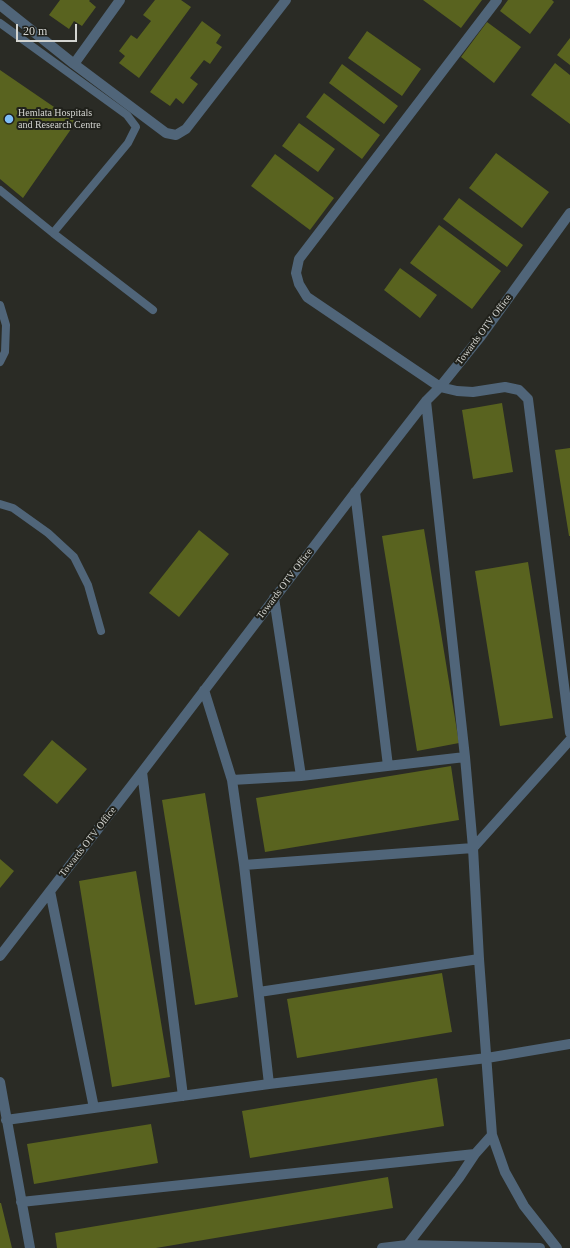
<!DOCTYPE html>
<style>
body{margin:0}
#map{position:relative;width:570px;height:1248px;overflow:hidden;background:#2a2b25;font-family:Georgia,serif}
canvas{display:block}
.scale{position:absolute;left:16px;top:24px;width:61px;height:18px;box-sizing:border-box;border:2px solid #d4d5d1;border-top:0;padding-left:5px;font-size:12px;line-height:14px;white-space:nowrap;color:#d4d5d1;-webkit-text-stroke:3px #20211b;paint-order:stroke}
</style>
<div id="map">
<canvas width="570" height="1248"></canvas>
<div class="scale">20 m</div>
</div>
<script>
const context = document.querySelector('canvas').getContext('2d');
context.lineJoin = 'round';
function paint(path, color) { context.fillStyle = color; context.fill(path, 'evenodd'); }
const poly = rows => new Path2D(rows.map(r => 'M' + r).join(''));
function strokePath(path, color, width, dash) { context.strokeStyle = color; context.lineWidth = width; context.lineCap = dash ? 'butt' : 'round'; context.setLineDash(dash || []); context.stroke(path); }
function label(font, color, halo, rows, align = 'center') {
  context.font = font + ' Georgia,serif'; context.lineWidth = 4; context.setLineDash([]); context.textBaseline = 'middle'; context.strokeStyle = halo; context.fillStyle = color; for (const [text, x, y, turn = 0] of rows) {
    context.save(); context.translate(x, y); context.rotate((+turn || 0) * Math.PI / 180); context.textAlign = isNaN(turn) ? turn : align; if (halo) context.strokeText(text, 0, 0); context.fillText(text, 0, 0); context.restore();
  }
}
const building = poly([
 [60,0,90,0,89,1,96,7,82,26,74,21,69,29,49,15],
 [155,0,181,0,191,7,139,78,119,63,125,56,119,51,131,35,137,39,151,21,143,15],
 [423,0,482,0,461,28],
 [508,0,552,0,554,2,530,34,500,11],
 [202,21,221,35,216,43,222,47,210,64,204,60,190,78,198,84,183,104,176,98,170,106,150,92],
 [487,22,521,47,494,83,461,57],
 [367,31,421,69,402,96,348,58],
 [570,38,570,65,557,55],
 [555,63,570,75,570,124,531,95],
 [342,64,398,106,384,124,329,83],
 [0,70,76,122,23,198,0,179],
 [324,93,380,135,362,159,306,117],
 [299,123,335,149,318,172,282,146],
 [496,153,549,192,522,228,469,188],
 [275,154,334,198,310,230,251,186],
 [459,198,523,245,507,267,443,219],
 [439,225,501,271,472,309,410,263],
 [400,268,437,295,420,318,384,290],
 [502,403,513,472,473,479,462,410],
 [570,448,570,536,569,536,555,450],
 [424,529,459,743,417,751,382,536],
 [199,530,229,554,179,617,149,593],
 [528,562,553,718,500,726,475,571],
 [52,740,87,769,57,804,23,775],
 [451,766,459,820,265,852,256,798],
 [205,793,238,997,195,1005,162,800],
 [0,859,14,871,0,888],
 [136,871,170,1077,112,1087,79,881],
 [442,973,452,1032,297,1058,287,999],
 [437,1078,444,1126,250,1158,242,1111],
 [151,1124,158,1163,34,1184,27,1144],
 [388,1177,393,1208,156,1248,57,1248,55,1233],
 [0,1203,1,1203,12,1248,0,1248]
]);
const lane = poly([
 [0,23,127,115,136,127,128,143,53,233],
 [0,190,53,233,153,310],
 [0,305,6,325,5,352,0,362],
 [0,504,13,508,48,533,74,557,88,585,101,631]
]);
const street = poly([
 [497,0,299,259,296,273,299,284,307,297,440,387,457,391,473,392,505,387,519,390,528,399,570,733],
 [0,5,74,64,166,133,176,135,186,129,286,0],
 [74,64,120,0],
 [426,401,465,757,473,848,479,959,492,1135,505,1172,524,1206,557,1248],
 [355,492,388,766],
 [274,598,301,776],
 [204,690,232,780,244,865,269,1084],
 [142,772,183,1096],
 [232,780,301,776,465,757],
 [244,865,473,848,570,740],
 [50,891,94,1108],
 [0,956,142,772,370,473,426,401,440,387,481,336,570,213],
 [259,992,479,959],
 [0,1082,30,1248],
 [6,1120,269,1084,487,1058,570,1044],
 [21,1202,475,1154],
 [382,1248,407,1245,540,1248],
 [405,1248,459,1178,475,1154,492,1135]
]);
const markers = [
 [9,119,5,"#7ebef9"]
];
const poiNames = [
 ["Hemlata Hospitals",18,113],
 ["and Research Centre",18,125]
];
const streetNames = [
 ["Towards OTV Office",484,330,-53],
 ["Towards OTV Office",285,584,-53],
 ["Towards OTV Office",88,842,-52]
];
paint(building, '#59631f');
strokePath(lane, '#506579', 8);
strokePath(street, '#506579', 10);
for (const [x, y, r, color] of markers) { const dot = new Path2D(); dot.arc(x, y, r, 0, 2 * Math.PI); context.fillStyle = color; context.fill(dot); strokePath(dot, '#20211b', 1.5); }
label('10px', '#d4d5d1', '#20211b', poiNames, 'left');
label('10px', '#d4d5d1', '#20211b', streetNames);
</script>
